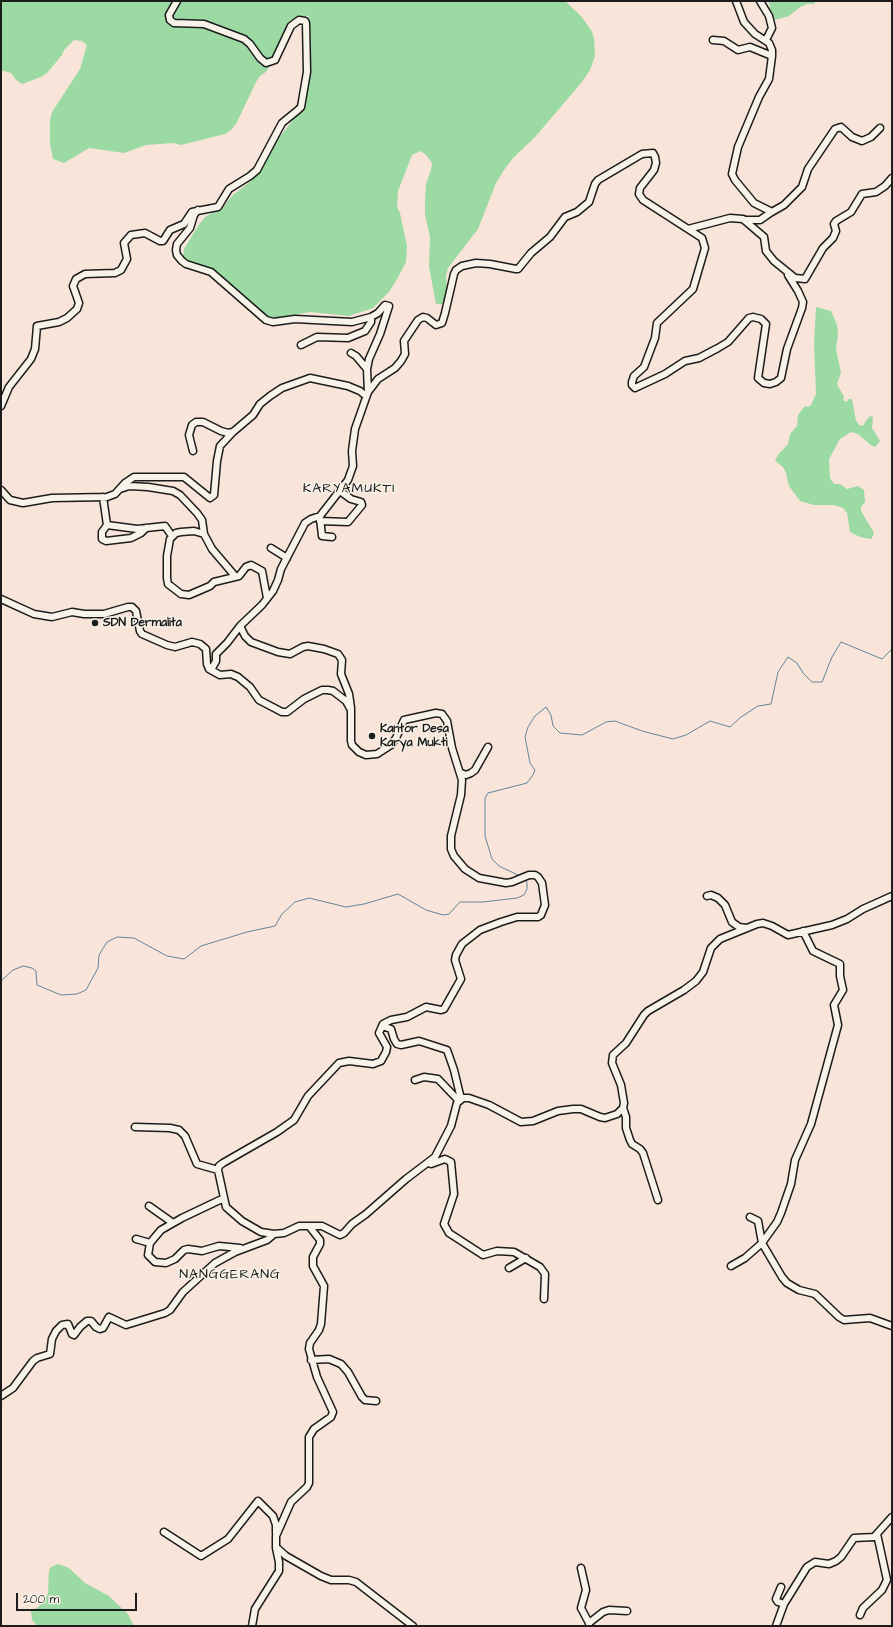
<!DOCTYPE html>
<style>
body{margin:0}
#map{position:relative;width:893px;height:1627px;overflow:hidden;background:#f9e4d9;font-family:"Architects Daughter",sans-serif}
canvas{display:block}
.frame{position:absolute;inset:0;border:2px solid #1c1c1c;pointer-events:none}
.scale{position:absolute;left:16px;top:1593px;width:121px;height:18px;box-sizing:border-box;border:2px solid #1c1c1c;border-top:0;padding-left:5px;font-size:12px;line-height:14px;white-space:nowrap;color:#1c1c1c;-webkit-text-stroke:3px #f7f3e8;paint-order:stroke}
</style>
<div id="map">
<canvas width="893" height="1627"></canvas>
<div class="frame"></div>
<div class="scale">200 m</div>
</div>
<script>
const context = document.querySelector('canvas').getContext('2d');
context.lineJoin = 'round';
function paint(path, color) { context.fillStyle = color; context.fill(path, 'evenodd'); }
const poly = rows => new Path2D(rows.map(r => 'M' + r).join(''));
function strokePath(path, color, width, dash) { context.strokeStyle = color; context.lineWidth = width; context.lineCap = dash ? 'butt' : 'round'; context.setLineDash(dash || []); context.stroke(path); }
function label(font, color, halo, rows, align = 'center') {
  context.font = font + ' "Architects Daughter",sans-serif'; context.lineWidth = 3; context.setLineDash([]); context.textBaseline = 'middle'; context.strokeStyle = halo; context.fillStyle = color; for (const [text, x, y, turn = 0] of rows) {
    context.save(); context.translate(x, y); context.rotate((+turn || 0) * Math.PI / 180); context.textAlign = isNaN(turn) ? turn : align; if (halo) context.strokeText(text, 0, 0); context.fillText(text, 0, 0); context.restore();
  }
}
const green = poly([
 [1,1,565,1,581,16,591,30,594,38,595,56,590,70,582,82,535,137,513,158,504,170,496,183,478,229,448,268,446,276,447,291,443,304,436,304,429,267,430,237,425,214,425,199,426,184,431,170,432,163,427,156,421,151,412,155,398,191,397,207,400,213,407,246,406,262,397,279,389,292,373,308,349,316,310,312,279,318,268,318,261,314,217,275,188,263,183,258,184,249,198,226,205,217,212,213,220,211,233,195,251,181,254,174,258,170,279,138,293,120,296,112,306,95,310,77,308,46,310,39,310,29,308,15,301,20,291,31,266,72,260,76,256,82,236,124,231,130,225,134,181,145,174,143,146,145,124,153,89,148,64,163,53,159,50,144,50,120,52,112,80,69,87,45,82,41,74,40,64,50,62,55,47,73,41,77,22,84,16,80,11,73,1,70],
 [769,1,814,1,815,4,807,4,800,7,789,16,775,20,770,12],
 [816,307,831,311,837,325,838,334,836,349,841,373,837,384,844,397,843,400,846,402,849,399,852,399,856,421,860,426,864,425,865,422,870,416,873,417,872,428,880,441,875,447,872,446,858,434,851,432,840,439,829,459,830,478,834,484,840,484,847,489,858,486,864,490,865,502,861,507,861,511,873,531,874,534,871,539,860,537,850,532,847,513,843,508,834,505,814,505,800,501,789,486,786,473,783,467,775,461,778,455,788,444,790,434,797,426,798,415,805,406,808,407,811,405,816,394,814,344],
 [58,1564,69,1568,85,1583,109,1596,128,1614,134,1626,38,1626,32,1620,31,1611,38,1607,45,1600,48,1593,49,1570,51,1567]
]);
const stream = poly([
 [520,876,499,866,492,859,485,836,485,798,488,793,527,783,533,775,535,770,530,763,525,737,528,727,535,716,546,707,551,715,553,726,560,733,582,735,606,722,615,721,642,731,673,739,686,735,710,721,730,727,741,717,758,706,771,704,778,672,788,657,797,663,803,673,812,682,822,682,832,657,841,642,882,659,892,649],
 [1,981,13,970,23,966,32,968,36,971,37,985,61,995,77,994,86,990,98,968,99,955,107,942,117,937,134,938,167,956,184,959,201,946,247,932,275,926,282,914,295,902,309,898,346,907,364,904,398,894,426,910,443,915,449,914,460,902,483,902,517,898,524,895,527,889,527,883,526,880]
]);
const minor = poly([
 [736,1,744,22,755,34,769,43,772,50,772,56,769,79,759,97,738,147,732,174,735,180,754,203,770,211,770,213,760,220,746,220],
 [760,1,769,16,772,28,766,40],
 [713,40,724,41,738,50,750,47,772,56],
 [198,210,194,215,190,228,177,244,176,250,177,255,182,261,186,264,211,272,266,320,273,322,295,319,352,322,371,317,378,313,385,305,389,306,380,334,369,359,367,369,368,392],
 [770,213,784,205,802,187,808,169,835,129,841,127,852,137,862,141,871,137,880,128],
 [688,229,702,238,705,248,693,289,657,323,655,338,644,367,634,376,632,382,632,385,635,388,665,374,685,361,699,358,718,348,728,342,749,318,753,317,761,319,766,324,758,378,764,383,770,384,776,382,781,378,787,349,802,308,803,302,798,291,788,275],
 [301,345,317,337,348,338,365,331,371,322,371,317],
 [351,353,356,356,367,369],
 [1,406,9,387,31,359,35,349,37,326,59,322,67,318,77,309,79,303,73,286,76,279,85,274,115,273,121,270,127,259,124,243,131,235,145,233,160,241,163,241,170,230,184,224,192,212,218,207,229,189,250,176,257,170,282,123,298,110,301,107,307,72,306,23,305,21,299,20,291,26,275,60,266,63,260,58,250,44,244,39,204,24,174,23,170,20,169,15,177,1],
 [193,451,189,435,192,425,196,422,203,422,221,431,228,433,233,432],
 [120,489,129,486,148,487,173,491,180,495,197,513,202,520,204,534,212,549,235,576],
 [1,490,10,500,23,503,52,498,107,497,115,494,125,483,134,477,184,477,210,498,214,495,217,461,220,446,233,432,253,415,260,404,270,396,282,388,310,378,348,386,360,391,366,396],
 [103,497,107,525,137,529,165,526,172,536],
 [320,518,322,536,332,537],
 [320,521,348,522,362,505,361,502,351,499,340,491],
 [107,525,102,532,102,539,106,541,131,538,141,533,146,528],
 [204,534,194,531,181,532,176,533,170,539,167,556,167,578,168,584,181,594,189,595,210,586,214,582,239,576,246,567,251,565,262,571,267,598],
 [271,548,287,558],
 [1,599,34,614,52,617,72,612,84,614,104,614,128,607,132,607,136,611,140,631,142,634,167,645,175,647,192,642,200,644,206,649,207,664,209,669,220,675,231,674,238,677,250,687,259,700,282,712,287,712,304,699,322,690,328,690,333,691,346,701,351,710,351,741,352,745,359,752,366,755,377,754,391,745,396,738,404,720,436,713,442,714,447,721,452,748,462,780,461,795,451,836,451,849,454,856,465,869,479,878,506,883,512,882,529,875,535,875,538,877,542,883,545,905,541,915,538,917,517,917,501,922,480,930,462,944,456,955,455,960,461,979,444,1009,441,1010,426,1007,407,1017,391,1020,383,1024,379,1033,387,1047,386,1052,381,1061,373,1064,349,1061,339,1063,308,1096,294,1120,277,1132,223,1163,219,1166,218,1170,226,1207,242,1221,261,1232,274,1234,284,1233,299,1226,309,1226,320,1240,320,1244,313,1257,313,1266,324,1286,321,1324,319,1330,310,1343,309,1349,317,1377,333,1412,331,1417,314,1429,309,1437,309,1483,307,1487,291,1502,276,1536,276,1547,286,1556,321,1576,331,1580,349,1580,356,1582,413,1626],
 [211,670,216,661,216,654,227,643,240,626],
 [351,708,349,694,341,674,342,660,338,654,324,649,308,646,303,647,290,654,278,652,251,642,245,636,240,626,262,605,273,591,278,580,281,569,305,523,311,519,320,516,348,480,353,466,352,451,355,429,368,392,378,379,395,368,401,361,405,354,404,341,418,320,423,317,427,318,436,325,442,323,445,313,454,274,456,270,462,266,476,263,490,264,516,269,518,269,531,253,550,237,565,217,577,212,589,202,595,184,598,180,642,154,653,153,655,157,656,163,654,170,640,188,639,194,643,200,688,229,730,218,743,219,764,237,766,251,774,261,795,278,805,279,823,248,833,238,836,231,834,224,836,221,851,212,862,194,876,192,885,186,892,178],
 [461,773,466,775,471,773,475,770,488,747],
 [707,896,711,895,718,898,725,905,732,922,739,927,747,928],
 [803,931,813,951,840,964,840,976,843,990,834,1005,838,1025,811,1124,795,1160,791,1184,781,1213,777,1222,762,1243,782,1277,787,1283,799,1290,815,1294,839,1317,844,1320,870,1318,892,1326],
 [382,1026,391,1029,394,1039,397,1044,401,1045,419,1041,447,1050,454,1070,461,1099],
 [415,1080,424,1077,438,1079,459,1101],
 [623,1108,626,1117,626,1128,630,1140,632,1144,640,1149,643,1153,658,1200],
 [135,1127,170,1128,179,1130,185,1136,197,1164,218,1170],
 [431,1164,445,1159,451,1162,454,1194,444,1224,449,1233,483,1255,497,1251,514,1252,540,1267,545,1274,544,1299],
 [224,1198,182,1218,161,1230,150,1243,148,1255,155,1262,166,1263,175,1259,184,1250,188,1249,202,1251,219,1246,240,1248],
 [149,1206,173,1223],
 [309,1226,322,1226,340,1235,344,1233,352,1224,366,1214,406,1179,435,1157,451,1126,457,1103,463,1098,469,1098,489,1105,521,1122,533,1121,558,1111,573,1109,581,1109,600,1117,605,1118,617,1114,623,1108,624,1103,621,1085,612,1063,613,1055,626,1043,644,1015,648,1011,684,990,696,981,703,972,711,948,720,939,757,924,763,923,772,926,788,935,832,925,847,919,863,909,892,896],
 [136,1239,150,1243],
 [731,1266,745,1258,762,1243,758,1221,750,1217],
 [509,1268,526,1258],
 [311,1360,329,1359,341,1364,348,1372,362,1397,365,1400,376,1401],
 [1,1396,13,1388,33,1361,37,1358,50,1354,52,1339,56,1331,62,1325,68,1324,72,1334,74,1335,80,1327,87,1321,91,1321,96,1327,100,1329,103,1328,109,1317,126,1325,165,1313,170,1310,183,1292,215,1263,235,1252,267,1240,274,1234],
 [164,1532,201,1556,228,1539,258,1501,273,1516,276,1525,276,1533],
 [581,1568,586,1590,581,1608,589,1623,589,1626],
 [781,1587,776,1599,778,1602,784,1604],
 [860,1615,863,1608,882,1590,887,1580,877,1534],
 [589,1623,603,1612,609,1610,627,1611],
 [252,1626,255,1609,279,1571,279,1562,276,1548],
 [776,1626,784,1604,807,1567,815,1562,829,1564,836,1561,841,1557,854,1538,874,1537,892,1517]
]);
const markers = [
 [95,623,4,"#1c1c1c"],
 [372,736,4,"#1c1c1c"]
];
const poiNames = [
 ["SDN Dermalita",103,623],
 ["Kantor Desa",380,729],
 ["Karya Mukti",380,743]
];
const quarterNames = [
 ["KARYAMUKTI",349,489],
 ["NANGGERANG",230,1275]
];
paint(green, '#9bdaa2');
strokePath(stream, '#62849b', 1);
strokePath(minor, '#1c1c1c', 9);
strokePath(minor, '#f7f3e8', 6);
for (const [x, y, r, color] of markers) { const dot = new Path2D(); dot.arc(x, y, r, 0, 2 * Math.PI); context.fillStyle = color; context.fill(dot); strokePath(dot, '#f7f3e8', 1.5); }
label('bold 12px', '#1c1c1c', '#f7f3e8', poiNames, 'left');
context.letterSpacing = '1px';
label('14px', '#1c1c1c', '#f7f3e8', quarterNames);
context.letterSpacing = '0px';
</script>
